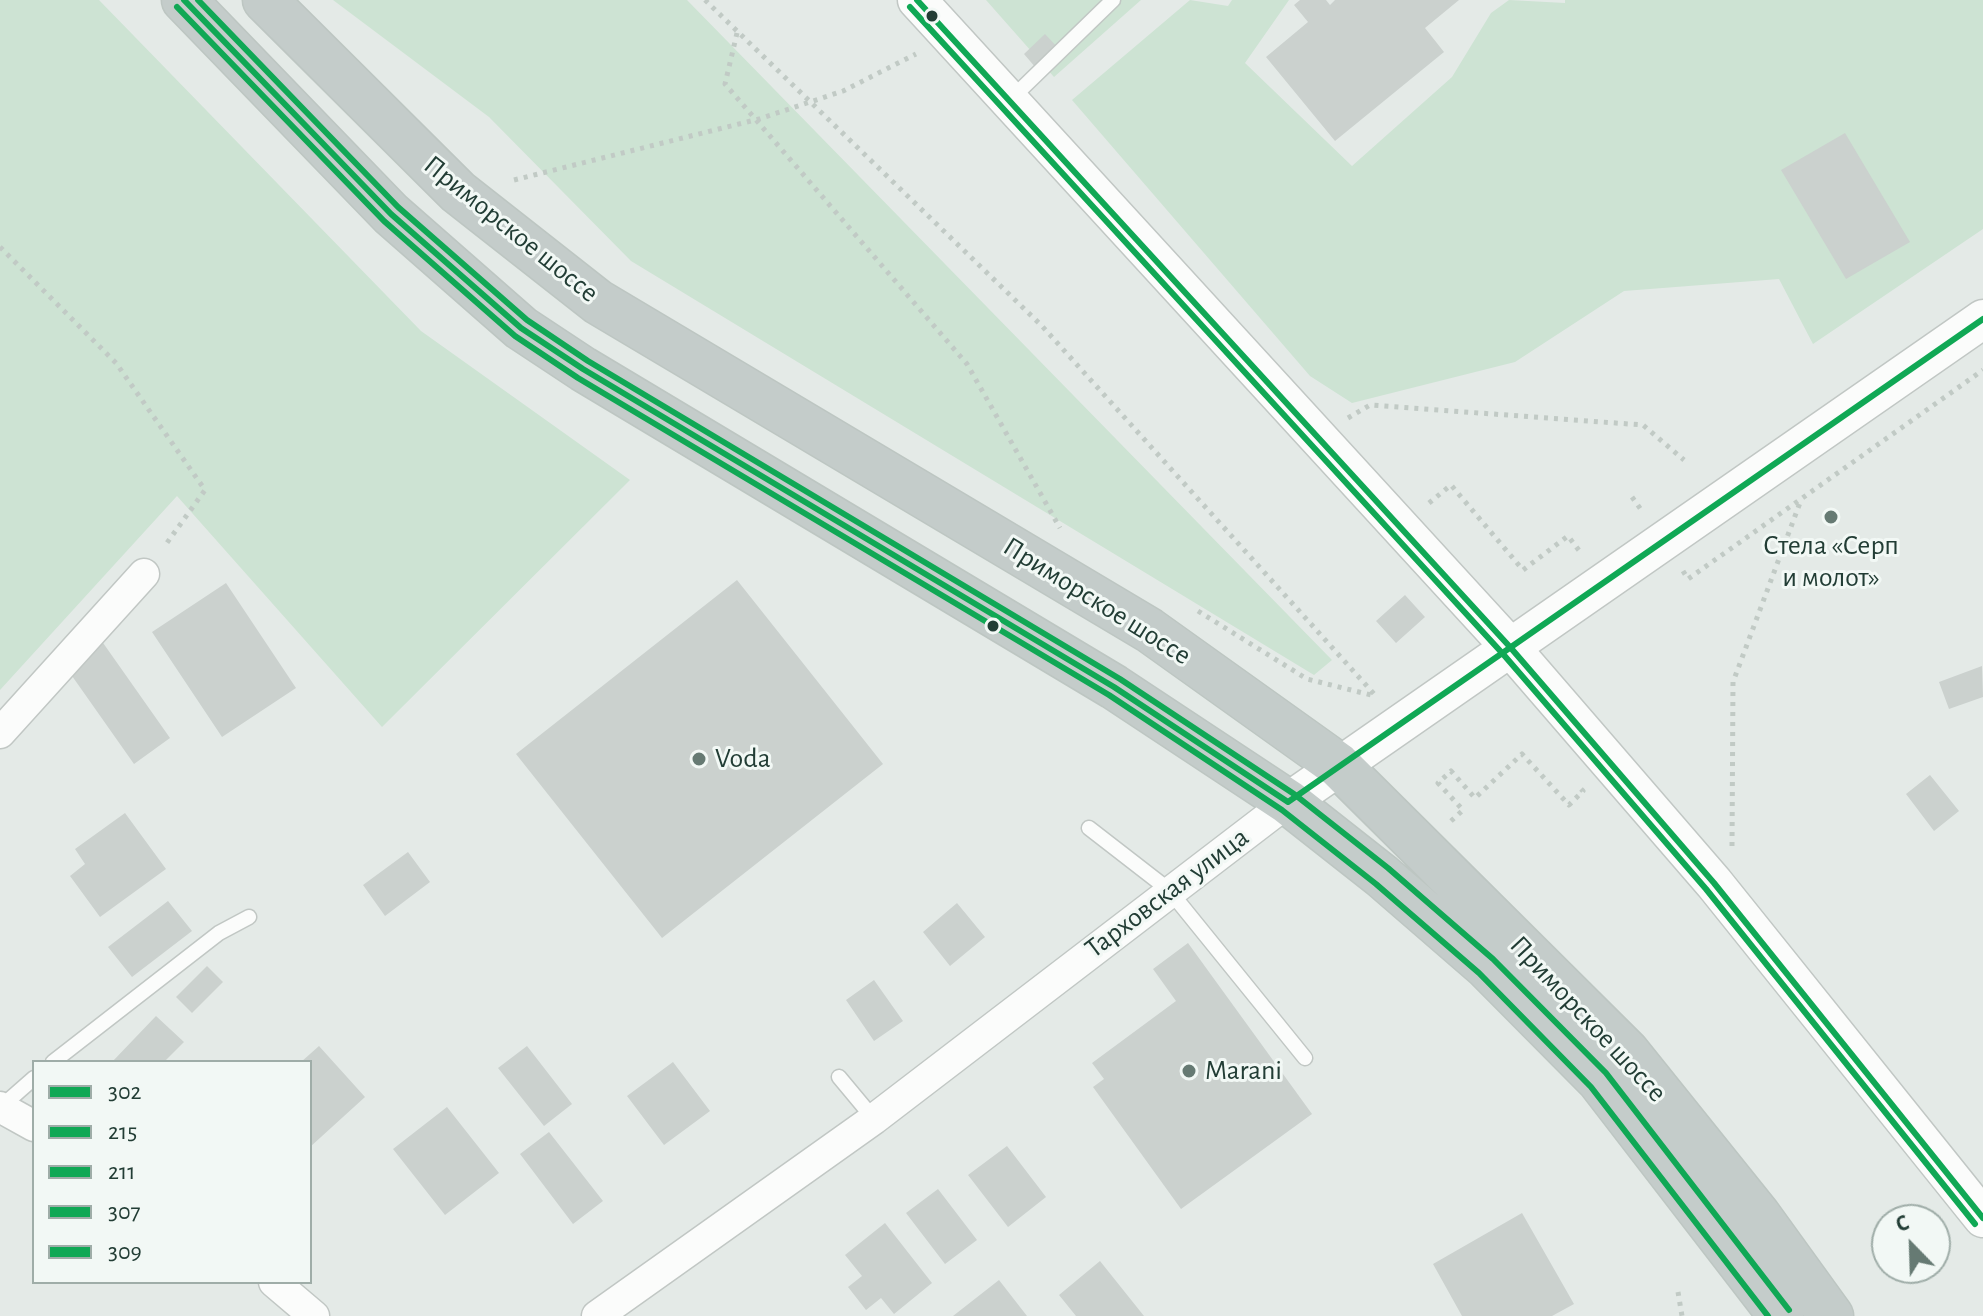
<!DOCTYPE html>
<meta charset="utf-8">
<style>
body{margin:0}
#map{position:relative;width:1983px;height:1316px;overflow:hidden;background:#e4eae7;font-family:"Alegreya Sans",sans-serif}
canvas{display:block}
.legend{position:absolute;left:32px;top:1060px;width:280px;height:224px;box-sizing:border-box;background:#f2f8f5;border:2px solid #9fada8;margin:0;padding:10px 14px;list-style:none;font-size:24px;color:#223d35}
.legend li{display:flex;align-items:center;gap:16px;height:40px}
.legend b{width:40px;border:2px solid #9fada8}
.north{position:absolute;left:1871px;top:1204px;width:80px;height:80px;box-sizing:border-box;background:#f2f8f5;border:2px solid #9fada8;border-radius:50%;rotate:337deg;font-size:22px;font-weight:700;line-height:32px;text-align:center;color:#223d35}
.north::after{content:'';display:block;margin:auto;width:28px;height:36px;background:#667a73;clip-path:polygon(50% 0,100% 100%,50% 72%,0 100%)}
</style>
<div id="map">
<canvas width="1983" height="1316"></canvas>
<ul class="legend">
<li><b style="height:10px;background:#10a855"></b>302</li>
<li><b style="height:10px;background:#10a855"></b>215</li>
<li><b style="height:10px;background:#10a855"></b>211</li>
<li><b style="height:10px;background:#10a855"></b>307</li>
<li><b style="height:10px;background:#10a855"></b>309</li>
</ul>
<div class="north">С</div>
</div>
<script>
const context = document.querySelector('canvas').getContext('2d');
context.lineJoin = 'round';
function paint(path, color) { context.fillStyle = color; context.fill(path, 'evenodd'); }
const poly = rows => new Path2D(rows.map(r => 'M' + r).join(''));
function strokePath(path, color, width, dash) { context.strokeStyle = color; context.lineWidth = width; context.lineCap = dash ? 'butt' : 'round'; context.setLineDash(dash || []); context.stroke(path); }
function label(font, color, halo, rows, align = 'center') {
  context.font = font + ' "Alegreya Sans",sans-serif'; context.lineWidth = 6; context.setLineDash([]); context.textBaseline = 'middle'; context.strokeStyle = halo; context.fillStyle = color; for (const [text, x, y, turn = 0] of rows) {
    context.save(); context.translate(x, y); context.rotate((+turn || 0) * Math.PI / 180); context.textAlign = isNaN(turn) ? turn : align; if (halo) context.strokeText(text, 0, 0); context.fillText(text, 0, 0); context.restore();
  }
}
const green = poly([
 [0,0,99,0,421,331,630,480,382,727,177,496,0,690],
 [333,0,687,0,1332,660,1314,675,631,261,489,117],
 [986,0,1141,0,1054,77],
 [1190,0,1228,6,1232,0,1289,0,1245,63,1352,166,1452,77,1491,13,1509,0,1565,3,1565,0,1983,0,1983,229,1813,344,1779,279,1624,291,1515,362,1352,403,1310,376,1072,100]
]);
const building = poly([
 [1300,0,1326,0,1330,5,1335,0,1459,0,1425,28,1444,52,1335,141,1266,57,1308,22,1294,5],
 [1045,34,1058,48,1036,68,1024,54],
 [1845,133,1910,242,1846,279,1781,170],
 [737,580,883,764,662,938,516,754],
 [226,583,296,688,222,737,152,632],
 [1405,595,1425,617,1396,643,1376,621],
 [101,640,170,738,134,764,65,666],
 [1982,666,1983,697,1949,709,1939,682],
 [1930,775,1959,811,1934,831,1906,794],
 [125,813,166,869,100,917,70,876,85,864,75,849],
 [408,852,430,882,385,916,363,885],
 [168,901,192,931,132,977,108,947],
 [957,903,985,937,950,966,923,932],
 [1188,943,1312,1114,1181,1209,1093,1087,1104,1079,1092,1063,1176,1001,1153,969],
 [207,966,223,982,192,1013,176,997],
 [874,980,903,1021,874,1041,846,1000],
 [156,1016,184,1042,164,1062,112,1062],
 [319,1046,365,1097,310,1147,310,1062,301,1062],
 [527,1046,572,1104,544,1126,498,1068],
 [673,1062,710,1111,664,1145,627,1096],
 [447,1107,499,1173,445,1215,393,1149],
 [549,1132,603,1201,573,1224,520,1154],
 [1007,1146,1046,1197,1008,1227,968,1175],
 [938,1189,977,1240,945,1264,906,1213],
 [1522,1213,1574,1304,1552,1316,1462,1316,1433,1264],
 [885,1223,932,1283,894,1314,881,1298,866,1310,848,1287,862,1276,845,1255],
 [1100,1261,1144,1316,1076,1316,1059,1295],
 [999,1280,1027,1316,953,1316]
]);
const path = poly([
 [705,0,1042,326,1375,695],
 [737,33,725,84,967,364,1060,528],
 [514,180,759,119,843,91,916,54],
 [0,247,116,363,205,490,164,547],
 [1348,418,1370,405,1643,425,1684,460],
 [1632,497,1642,511],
 [1429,503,1451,485,1523,570,1568,536,1581,553],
 [1683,571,1688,579,1983,370],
 [1198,611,1307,679,1375,696],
 [1451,821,1463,810,1438,783,1451,771,1475,798,1522,754,1569,805,1583,791,1581,789],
 [1732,846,1733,682,1801,500],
 [1678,1292,1682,1316]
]);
const service = poly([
 [1010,100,1113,0],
 [1089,828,1169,890,1305,1058],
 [53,1062,219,933,249,917],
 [839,1077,874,1119],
 [1,1107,34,1078]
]);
const minor = poly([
 [0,733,144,574],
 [0,1107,34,1126],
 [274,1282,314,1316],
 [597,1316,874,1119,1288,802]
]);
const tertiary = poly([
 [917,0,1510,647,1714,883,1983,1218],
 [1288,802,1983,319]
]);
const trunk = poly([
 [184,0,391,214,521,328,583,369,1114,687,1288,802,1382,876,1486,966,1599,1080,1781,1316],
 [265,0,458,192,598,302,1149,630,1338,765,1627,1052,1758,1215,1831,1316]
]);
const bus1 = poly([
 [184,0,391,214,521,328,583,369,1114,687,1288,802,1983,319]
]);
const bus2 = poly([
 [177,7,384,221,515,336,578,378,1109,695,1282,810,1376,884,1479,973,1591,1087,1768,1316]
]);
const bus3 = poly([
 [198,0,398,207,527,320,588,361,1120,679,1294,794,1388,868,1493,959,1606,1073,1789,1310]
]);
const bus4 = poly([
 [917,0,1510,647,1714,883,1983,1218]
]);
const bus5 = poly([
 [910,7,1503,654,1706,889,1975,1224]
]);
const markers = [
 [932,16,7,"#223d35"],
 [1831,517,8,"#667a73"],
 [993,626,7,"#223d35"],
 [699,759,8,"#667a73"],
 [1189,1071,8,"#667a73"]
];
const streetNames = [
 ["Приморское шоссе",511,229,39],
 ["Приморское шоссе",1097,601,32],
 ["Тарховская улица",1167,893,-37],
 ["Приморское шоссе",1588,1019,47]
];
const poiNames = [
 ["Стела «Серп",1831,546,"center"],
 ["и молот»",1831,578,"center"],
 ["Voda",715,759],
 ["Marani",1205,1071]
];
paint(green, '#cde3d3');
paint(building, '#cbd1ce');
strokePath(service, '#c1c7c4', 17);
strokePath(minor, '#c1c7c4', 33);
strokePath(tertiary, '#c1c7c4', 41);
strokePath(trunk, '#bdc6c2', 47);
strokePath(path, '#c1cac5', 5, [4, 6]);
strokePath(service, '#fbfcfb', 14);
strokePath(minor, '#fbfcfb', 30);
strokePath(tertiary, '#fbfcfb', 38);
strokePath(trunk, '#c4ccca', 44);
strokePath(bus1, '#10a855', 6);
strokePath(bus2, '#10a855', 6);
strokePath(bus3, '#10a855', 6);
strokePath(bus4, '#10a855', 6);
strokePath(bus5, '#10a855', 6);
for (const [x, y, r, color] of markers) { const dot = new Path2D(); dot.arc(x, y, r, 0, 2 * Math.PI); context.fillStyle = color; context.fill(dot); strokePath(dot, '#f2f8f5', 3); }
label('28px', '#223d35', '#f2f8f5', streetNames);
label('28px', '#223d35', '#f2f8f5', poiNames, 'left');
</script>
